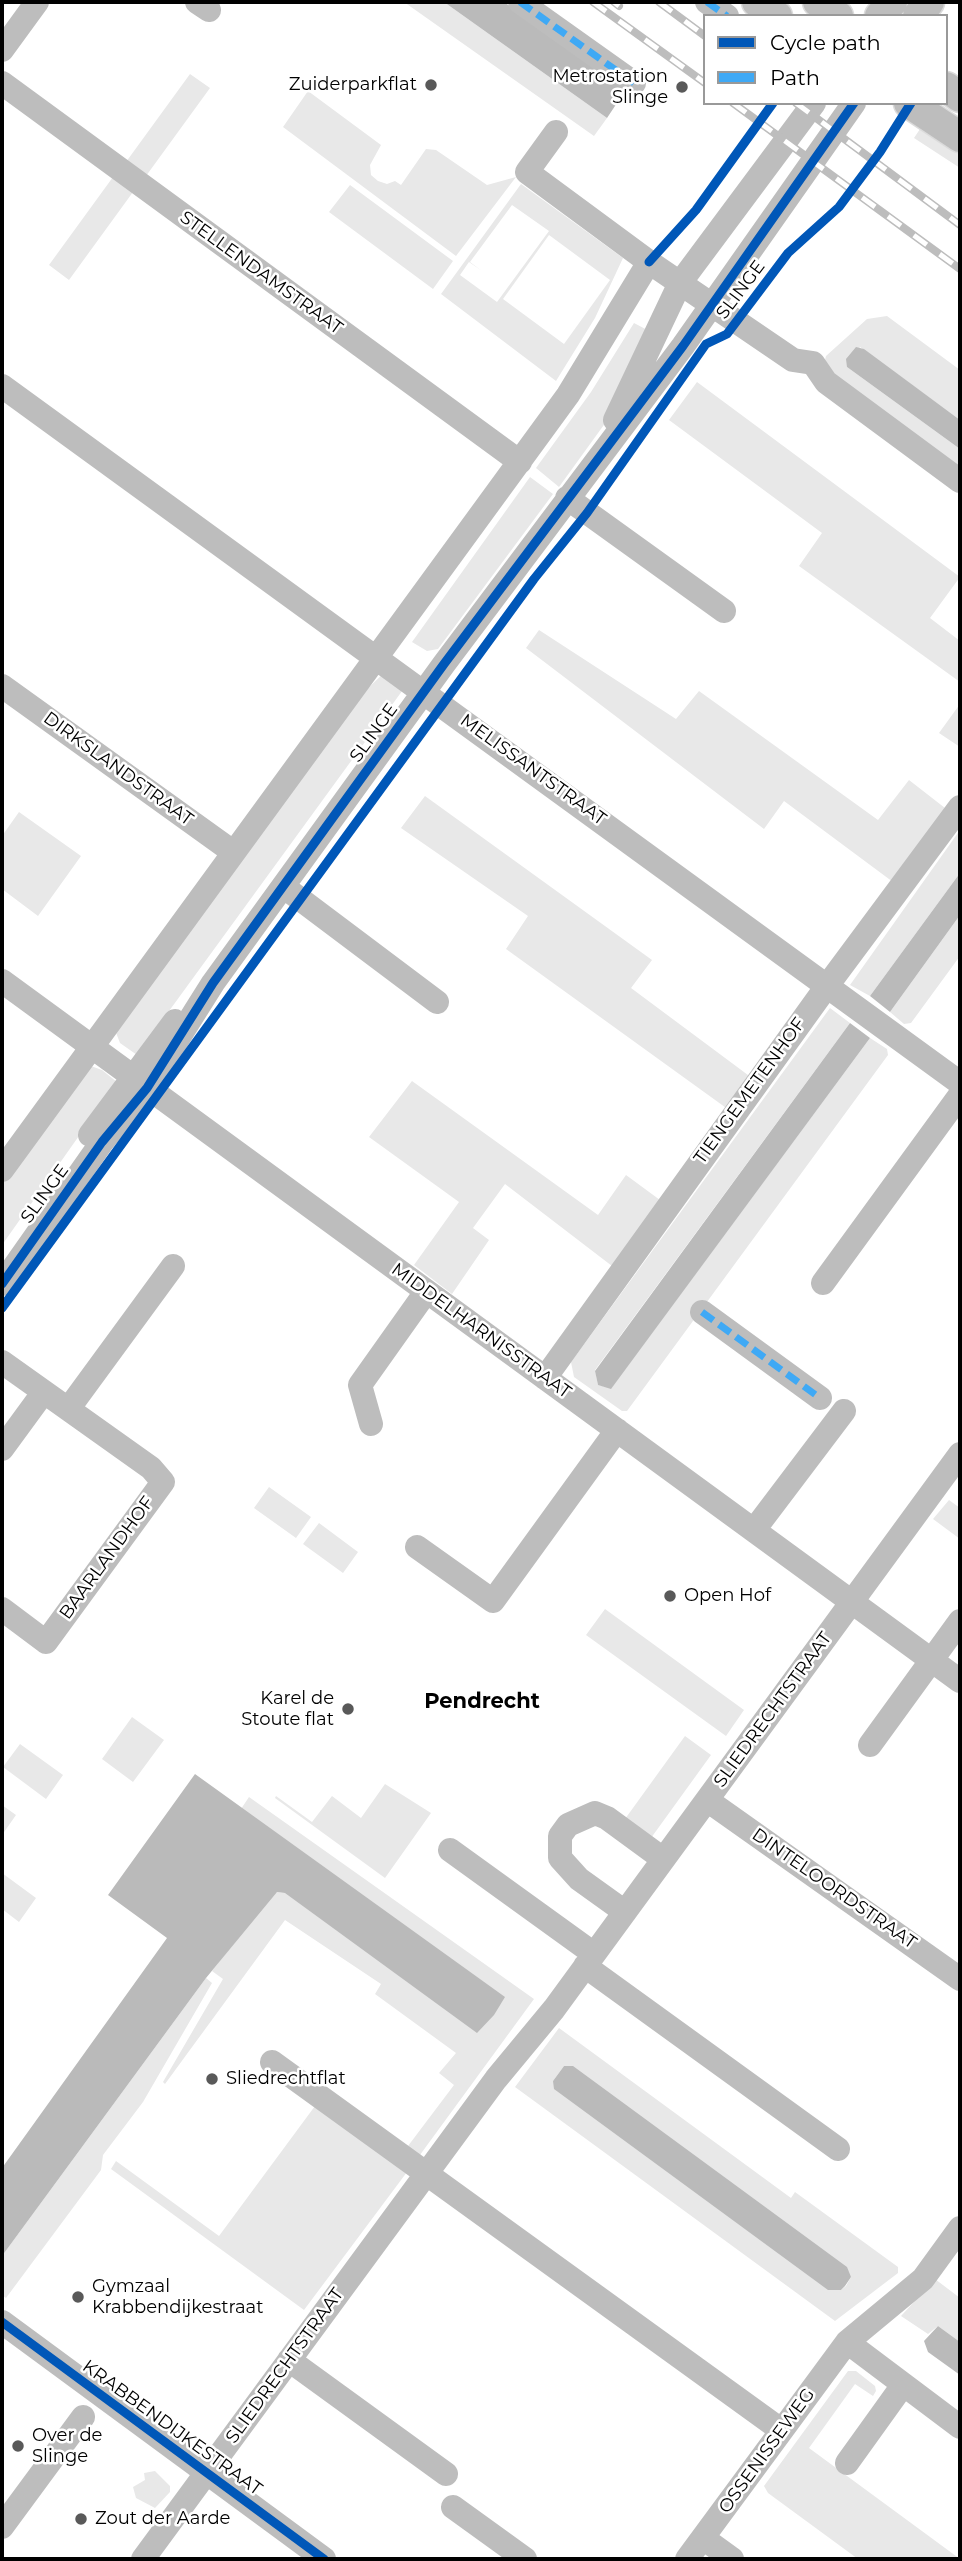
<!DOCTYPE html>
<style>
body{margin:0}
#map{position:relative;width:962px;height:2561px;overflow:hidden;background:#fff;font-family:Montserrat,sans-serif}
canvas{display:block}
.frame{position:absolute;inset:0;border:4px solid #000;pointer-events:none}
.legend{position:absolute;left:703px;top:14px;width:245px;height:91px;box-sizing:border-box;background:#fff;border:2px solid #999;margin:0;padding:9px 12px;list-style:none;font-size:21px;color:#000}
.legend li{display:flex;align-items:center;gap:14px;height:35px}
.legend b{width:35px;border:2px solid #999}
</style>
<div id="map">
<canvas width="962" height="2561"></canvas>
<div class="frame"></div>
<ul class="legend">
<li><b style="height:9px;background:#0057b8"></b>Cycle path</li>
<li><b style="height:9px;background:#3fa9f5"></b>Path</li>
</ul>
</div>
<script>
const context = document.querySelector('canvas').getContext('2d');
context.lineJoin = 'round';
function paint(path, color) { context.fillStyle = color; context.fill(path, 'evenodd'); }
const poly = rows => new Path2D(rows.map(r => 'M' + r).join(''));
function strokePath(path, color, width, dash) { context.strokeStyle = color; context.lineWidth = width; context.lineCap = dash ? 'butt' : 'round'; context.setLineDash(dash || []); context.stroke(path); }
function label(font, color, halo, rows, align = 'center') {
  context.font = font + ' Montserrat,sans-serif'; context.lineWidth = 5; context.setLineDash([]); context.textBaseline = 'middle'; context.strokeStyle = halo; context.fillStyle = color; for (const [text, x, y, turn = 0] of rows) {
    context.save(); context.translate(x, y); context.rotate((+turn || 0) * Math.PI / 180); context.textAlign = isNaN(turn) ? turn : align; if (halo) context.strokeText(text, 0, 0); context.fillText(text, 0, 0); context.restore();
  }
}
const green = poly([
 [404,2,444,2,607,118,594,136],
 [190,74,210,88,146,176,126,162],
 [308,91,381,145,370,165,371,175,378,181,387,184,395,181,401,185,426,149,436,150,487,185,516,177,456,256,283,127],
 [922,126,960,152,960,168,914,138],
 [113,177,133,192,69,280,49,265],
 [521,184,623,258,595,318,556,381,441,294],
 [512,205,549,231,497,302,460,275,469,262,482,271,470,262],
 [549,235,610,280,564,344,503,299],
 [350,185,453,261,433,289,329,212],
 [887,316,960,370,960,420,860,347,847,367,960,449,960,473,830,378,824,364,826,356,867,319],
 [634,323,653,333,606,422,559,487,536,468,591,392],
 [697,382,960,577,930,618,960,641,960,682,799,566,822,533,669,420],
 [530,477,553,494,438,649,427,651,412,642],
 [539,630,676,719,699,691,878,820,909,780,945,808,893,882,784,801,764,829,526,648],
 [385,672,405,687,137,1055,120,1043,115,1030,365,691],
 [960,704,960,747,939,733],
 [425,796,652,960,631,988,752,1078,729,1110,506,949,528,916,401,828],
 [19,812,81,856,38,916,2,889,2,836],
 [960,830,960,873,870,996,850,985],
 [960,915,960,956,911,1023,904,1024,890,1012],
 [830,1008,850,1023,595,1370,598,1385,611,1388,870,1038,887,1049,888,1055,627,1411,622,1411,574,1377,571,1362],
 [88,1065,102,1070,117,1082,2,1245,2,1182],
 [412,1081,598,1215,626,1175,660,1200,612,1266,505,1184,473,1228,489,1240,452,1294,414,1265,459,1202,369,1137],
 [269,1487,311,1517,296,1538,254,1508],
 [949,1500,960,1508,960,1539,933,1519],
 [319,1523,358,1552,343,1573,303,1544],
 [605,1609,744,1710,726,1736,586,1635],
 [132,1717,164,1740,133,1782,102,1759],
 [685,1736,711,1755,651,1838,625,1819],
 [20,1744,63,1775,46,1799,3,1767],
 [385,1784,431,1813,385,1878,275,1798,276,1796,312,1822,332,1796,361,1818],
 [249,1797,534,1999,417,2159,405,2150,454,2085,439,2073,456,2053,375,1994,381,1984,285,1920,165,2084,163,2082,223,1979,212,1971,270,1896,277,1892,285,1893,241,1809],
 [2,1805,16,1815,2,1835],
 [2,1873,36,1898,19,1922,2,1909],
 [206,1978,212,1983,143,2102,103,2155,101,2170,6,2298,2,2295,2,2256],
 [559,2028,791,2198,795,2192,898,2267,898,2273,835,2321,515,2087],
 [564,2066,851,2277,846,2286,841,2290,553,2081],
 [315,2106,407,2172,304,2310,111,2169,116,2161,219,2236],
 [935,2279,960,2298,960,2342,938,2326,928,2334,901,2316],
 [848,2371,856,2371,875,2386,876,2391,873,2396,855,2384,809,2448,960,2559,858,2559,768,2493,764,2486],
 [155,2471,170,2486,170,2492,155,2508,136,2498,133,2487,145,2480,144,2473]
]);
const water = poly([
 [444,2,504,2,627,88,607,118],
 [856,347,864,349,960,420,960,449,847,367,846,359],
 [960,873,960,915,890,1012,870,996],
 [850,1023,870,1038,611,1389,598,1385,595,1371],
 [195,1774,505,1997,494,2015,477,2033,285,1893,277,1892,206,1978,2,2256,2,2168,167,1938,108,1895],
 [564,2066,573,2066,847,2267,851,2277,845,2286,841,2290,828,2290,554,2089,553,2081],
 [938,2326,960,2342,960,2375,928,2352,924,2341]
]);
const minor = poly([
 [197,2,209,10],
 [520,2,634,83],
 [707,2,727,16],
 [2,50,37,2],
 [2,83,520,462],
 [556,132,527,172,649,262,793,360,813,363,826,382,960,481],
 [2,386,960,1083],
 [615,420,680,283,814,103],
 [567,498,724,611],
 [2,686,233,852],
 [284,887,437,1002],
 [2,981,960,1681],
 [90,1135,175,1021],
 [2,1170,568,395,649,262],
 [823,1283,960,1095],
 [2,1284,102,1142,147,1088,213,983,444,664,683,346,854,103],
 [702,1312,820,1398],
 [2,1362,151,1468,163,1482,46,1642,2,1609],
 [545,1378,827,986,960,807],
 [69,1408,173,1266],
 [371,1424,360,1385,426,1292],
 [2,1449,43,1393],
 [754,1530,844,1411],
 [417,1547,493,1601,617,1430],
 [870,1745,960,1621],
 [707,1800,960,1979],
 [450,1850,594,1954],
 [625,1912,579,1879,560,1858,560,1836,568,1825,595,1813,607,1818,663,1859],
 [585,1966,838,2149],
 [272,2062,781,2430],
 [2,2322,324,2559],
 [847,2342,960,2427],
 [289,2360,446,2474],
 [847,2463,903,2385],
 [453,2507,525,2559],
 [2,2527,83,2417],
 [703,2538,732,2559],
 [143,2559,496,2079,554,2009,960,1454],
 [687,2559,847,2342,923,2279,960,2228]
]);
const major = poly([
 [757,2,777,16],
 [818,2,838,16],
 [880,16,892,2],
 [918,16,929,2],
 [946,87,960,97],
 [909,103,960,137]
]);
const rail = poly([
 [593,2,705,83],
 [614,2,619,6],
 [659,2,705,36],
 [733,103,960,269],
 [796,103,960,225]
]);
const quiet = poly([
 [520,2,634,83],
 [707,2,727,16],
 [702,1312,820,1398]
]);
const cycleway = poly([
 [649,262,696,210,773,103],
 [2,1284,102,1142,147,1088,213,983,444,664,683,346,854,103],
 [2,1308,534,579,587,513,706,344,727,334,788,253,839,207,880,152,911,103],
 [2,2322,324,2559]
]);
const markers = [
 [431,85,7,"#595959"],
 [682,87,7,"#595959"],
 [670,1596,7,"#595959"],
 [348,1709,7,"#595959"],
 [212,2079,7,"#595959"],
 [78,2297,7,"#595959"],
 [18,2446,7,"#595959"],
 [81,2519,7,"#595959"]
];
const poiNames = [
 ["Metrostation",668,77,"right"],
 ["Slinge",668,98,"right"],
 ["Zuiderparkflat",417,85,"right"],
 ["Open Hof",684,1596],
 ["Karel de",334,1699,"right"],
 ["Stoute flat",334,1720,"right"],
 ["Sliedrechtflat",226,2079],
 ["Gymzaal",92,2287],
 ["Krabbendijkestraat",92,2308],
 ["Over de",32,2436],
 ["Slinge",32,2457],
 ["Zout der Aarde",95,2519]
];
const streetNames = [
 ["STELLENDAMSTRAAT",261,273,36],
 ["SLINGE",741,290,-53],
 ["SLINGE",374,733,-54],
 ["DIRKSLANDSTRAAT",118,769,36],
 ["MELISSANTSTRAAT",533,770,36],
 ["TIENGEMETENHOF",750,1091,-54],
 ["SLINGE",45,1194,-54],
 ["MIDDELHARNISSTRAAT",481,1331,36],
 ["BAARLANDHOF",107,1558,-54],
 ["SLIEDRECHTSTRAAT",773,1710,-54],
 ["DINTELOORDSTRAAT",834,1889,35],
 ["SLIEDRECHTSTRAAT",285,2366,-54],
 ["KRABBENDIJKESTRAAT",172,2428,36],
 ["OSSENISSEWEG",767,2451,-54]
];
const quarterNames = [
 ["Pendrecht",482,1702]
];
paint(green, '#e8e8e8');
paint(water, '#bababa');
strokePath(major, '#dbdbdb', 33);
strokePath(minor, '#bdbdbd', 24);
strokePath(major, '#bdbdbd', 30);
strokePath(rail, '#bdbdbd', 8);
strokePath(rail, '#fff', 5, [16]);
strokePath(quiet, '#3fa9f5', 7, [14, 7]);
strokePath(cycleway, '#0057b8', 9);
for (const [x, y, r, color] of markers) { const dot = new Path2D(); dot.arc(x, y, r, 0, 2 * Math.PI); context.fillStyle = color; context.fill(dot); strokePath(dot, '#fff', 2.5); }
label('18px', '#000', '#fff', poiNames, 'left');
label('18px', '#000', '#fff', streetNames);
label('bold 21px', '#000', '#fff', quarterNames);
</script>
